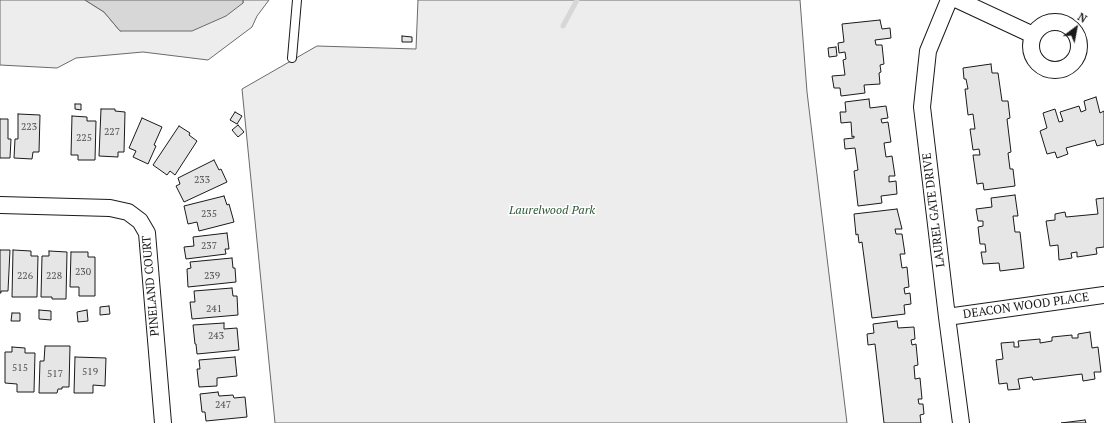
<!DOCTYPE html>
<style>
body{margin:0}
#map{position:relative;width:1104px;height:423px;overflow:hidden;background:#fff;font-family:"PT Serif",serif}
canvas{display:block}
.north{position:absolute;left:1056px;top:8px;width:40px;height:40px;-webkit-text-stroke:3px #fff;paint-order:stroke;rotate:32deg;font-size:11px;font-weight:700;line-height:16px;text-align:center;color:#1a1a1a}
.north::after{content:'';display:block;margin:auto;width:14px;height:18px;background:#1a1a1a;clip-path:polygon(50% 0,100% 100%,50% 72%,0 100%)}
</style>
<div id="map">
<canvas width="1104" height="423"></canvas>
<div class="north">N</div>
</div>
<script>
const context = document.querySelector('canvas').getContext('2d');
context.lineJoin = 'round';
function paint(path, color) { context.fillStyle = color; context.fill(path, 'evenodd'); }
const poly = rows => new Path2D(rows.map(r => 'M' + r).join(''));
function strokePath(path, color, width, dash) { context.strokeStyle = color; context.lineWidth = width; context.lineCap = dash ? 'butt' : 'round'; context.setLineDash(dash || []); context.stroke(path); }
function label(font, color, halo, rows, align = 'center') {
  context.font = font + ' "PT Serif",serif'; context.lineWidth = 3; context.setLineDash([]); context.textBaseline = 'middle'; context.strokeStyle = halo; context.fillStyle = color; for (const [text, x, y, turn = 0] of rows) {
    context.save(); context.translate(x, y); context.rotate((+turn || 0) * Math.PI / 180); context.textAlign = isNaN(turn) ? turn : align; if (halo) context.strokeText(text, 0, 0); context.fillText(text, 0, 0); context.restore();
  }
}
const green = poly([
 [0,0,85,0,104,12,120,31,243,3,243,0,269,0,257,16,252,27,208,60,143,52,76,58,57,68,0,65,0,0],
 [418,0,800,0,807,92,847,423,275,423,242,89,317,46,416,49,418,0]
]);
const water = poly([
 [85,0,243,0,243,3,226,16,192,31,120,31,104,12,85,0]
]);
const stream = poly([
 [563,26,577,0]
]);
const building = poly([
 [880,20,882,29,890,28,891,38,875,40,876,45,882,45,884,64,880,65,881,72,879,73,880,84,864,85,865,93,841,96,840,88,834,88,832,76,845,75,843,60,846,59,845,52,839,53,838,43,844,42,842,24,880,20],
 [402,36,412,37,412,42,402,42,402,36],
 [836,47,837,56,829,57,828,48,836,47],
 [991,64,992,73,998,73,1002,101,1008,101,1010,118,1007,119,1011,152,1008,153,1010,169,1013,169,1015,186,984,190,983,183,977,184,973,155,980,155,979,149,973,150,970,129,975,129,973,114,968,115,965,89,968,89,966,79,964,79,963,68,991,64],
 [1096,97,1100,113,1104,111,1104,144,1097,146,1095,140,1066,148,1068,154,1057,158,1055,152,1047,154,1040,131,1047,128,1043,113,1055,109,1059,122,1063,121,1060,112,1079,106,1081,112,1086,110,1084,101,1096,97],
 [869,99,870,108,886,106,888,118,881,119,882,123,888,122,891,142,884,143,886,157,892,156,895,176,889,176,889,182,896,181,897,194,881,196,882,203,858,206,854,171,858,170,855,148,845,149,844,139,854,138,854,136,852,137,851,122,841,123,840,112,846,112,845,102,869,99],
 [75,104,81,104,81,110,75,109,75,104],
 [101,109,115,109,115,111,125,112,124,152,118,152,118,157,99,156,101,109],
 [235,112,242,116,237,124,230,120,235,112],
 [18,114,40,115,39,152,33,152,32,159,14,158,15,139,18,139,18,114],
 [72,116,87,117,87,121,96,121,95,160,78,160,78,155,71,155,72,116],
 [142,118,162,127,154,145,156,146,148,164,133,157,136,151,129,148,142,118],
 [0,119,8,119,8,139,11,139,10,158,0,158,0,119],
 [238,125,244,132,238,137,232,130,238,125],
 [179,126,190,133,189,135,197,141,175,175,170,171,167,175,153,165,179,126],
 [214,160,219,170,221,169,227,182,184,202,176,186,180,184,178,178,214,160],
 [1015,195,1018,216,1013,216,1015,232,1020,232,1024,268,1000,271,999,263,983,264,981,252,986,252,985,244,980,244,978,227,983,226,983,221,978,221,976,209,992,207,991,198,1015,195],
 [224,196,227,205,229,204,234,222,199,231,197,222,188,224,184,206,224,196],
 [1104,198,1104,247,1096,248,1097,254,1077,257,1077,252,1071,253,1072,258,1059,260,1058,245,1050,246,1046,221,1055,220,1055,214,1065,212,1066,217,1098,214,1096,199,1104,198],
 [897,209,902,229,895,229,896,234,902,234,905,254,900,254,902,268,907,267,909,287,904,288,905,294,910,293,911,304,904,305,905,314,872,318,862,242,859,243,858,234,856,235,854,214,897,209],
 [227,233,229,249,225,249,226,254,186,259,184,247,194,246,193,237,227,233],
 [0,250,10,250,8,291,1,291,1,293,0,293,0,250],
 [13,250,31,251,31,256,38,256,37,297,12,297,13,250],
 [49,251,67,252,66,299,52,299,52,297,41,297,42,256,49,256,49,251],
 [71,252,88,252,88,257,95,257,95,296,79,296,79,287,70,287,71,252],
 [232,258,233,268,235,268,236,282,188,287,187,269,191,268,190,262,232,258],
 [232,288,233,296,237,296,238,315,192,319,190,302,195,302,194,291,232,288],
 [109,306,110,314,100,315,100,307,109,306],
 [39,310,51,311,51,320,39,319,39,310],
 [87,310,88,321,78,322,77,312,87,310],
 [12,313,20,313,20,321,11,321,12,313],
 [897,321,898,328,914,327,915,339,911,340,912,345,916,344,918,365,914,366,915,379,920,378,922,399,918,399,919,404,923,404,924,414,920,415,921,423,884,423,875,344,868,345,867,334,874,333,873,324,897,321],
 [224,323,224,329,237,328,239,350,197,354,196,344,195,344,193,325,224,323],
 [1090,332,1092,348,1098,347,1101,372,1094,372,1095,379,1083,381,1082,374,1033,380,1032,377,1018,379,1020,389,1008,390,1007,383,999,384,996,360,1003,359,1001,343,1014,342,1014,347,1019,347,1018,341,1040,339,1040,343,1052,341,1052,337,1072,335,1072,338,1078,338,1078,334,1090,332],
 [45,346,70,346,69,387,62,387,62,389,58,389,57,393,39,393,40,361,44,361,45,346],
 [12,347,25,348,25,353,35,353,34,392,17,392,17,384,5,383,5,352,12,352,12,347],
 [75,357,106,358,105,386,93,385,93,393,74,393,75,357],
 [235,357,237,376,217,378,217,386,199,387,197,369,200,369,199,360,235,357],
 [218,392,219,396,233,395,234,398,245,397,247,417,206,421,205,412,202,412,200,394,218,392],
 [1085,420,1086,423,1061,423,1085,420]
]);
const service = poly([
 [292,58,297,0]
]);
const minor = poly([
 [949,0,928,51,922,107,947,317,961,423],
 [958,0,1033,35],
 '1031 46a24 24 0 1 1 48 0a24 24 0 1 1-48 0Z',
 [0,205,110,208,128,212,140,221,147,233,163,423],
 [947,317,1104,295]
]);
const numberNames = [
 ["223",29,127],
 ["227",112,132],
 ["225",84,138],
 ["233",202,180],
 ["235",209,214],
 ["237",209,246],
 ["230",83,272],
 ["226",25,276],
 ["228",54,276],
 ["239",212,276],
 ["241",214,309],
 ["243",216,336],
 ["515",20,368],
 ["519",90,372],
 ["517",55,374],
 ["247",223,405]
];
const streetNames = [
 ["LAUREL GATE DRIVE",934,210,-97],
 ["PINELAND COURT",151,286,-95],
 ["DEACON WOOD PLACE",1026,306,-8]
];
const parkNames = [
 ["Laurelwood Park",552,211]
];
paint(green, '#ededed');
strokePath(green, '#6a6a6a', 1);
paint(water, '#d7d7d7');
strokePath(water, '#6a6a6a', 1);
strokePath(stream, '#d7d7d7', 5);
paint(building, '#e6e6e6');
strokePath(building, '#1a1a1a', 1);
strokePath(service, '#1a1a1a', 10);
strokePath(minor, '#1a1a1a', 18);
strokePath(service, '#fff', 8);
strokePath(minor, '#fff', 16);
label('10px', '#4d4d4d', null, numberNames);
label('12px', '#1a1a1a', '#fff', streetNames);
label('italic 12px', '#2b5a34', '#fff', parkNames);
</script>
